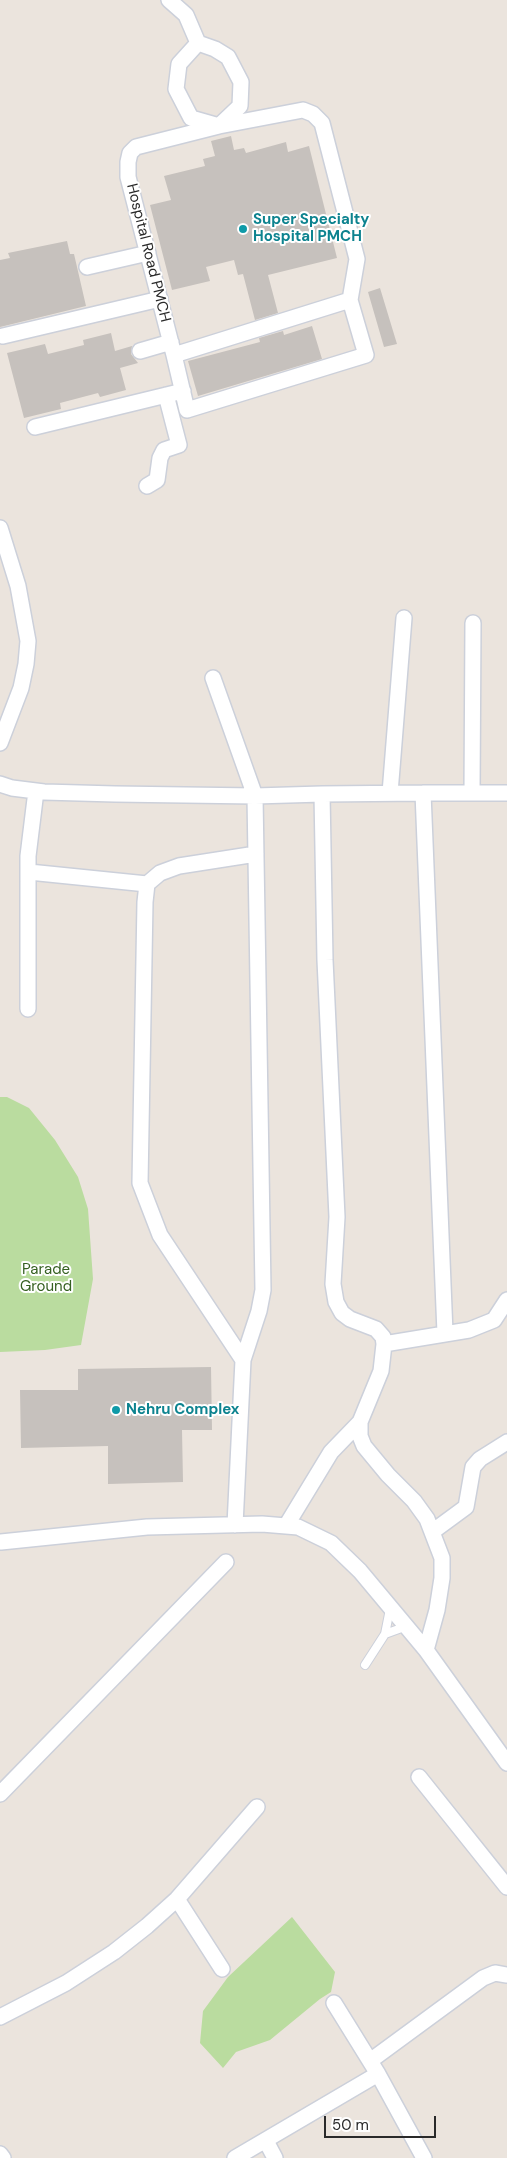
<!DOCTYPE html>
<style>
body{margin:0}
#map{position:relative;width:507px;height:2158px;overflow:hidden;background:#ebe4dd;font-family:"DM Sans",sans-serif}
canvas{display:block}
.scale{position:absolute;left:324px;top:2116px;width:112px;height:22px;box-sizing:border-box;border:2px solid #2a2a2a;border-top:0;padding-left:6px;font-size:15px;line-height:18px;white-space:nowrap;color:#2a2a2a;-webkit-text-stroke:4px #fff;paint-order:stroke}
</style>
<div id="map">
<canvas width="507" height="2158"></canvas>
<div class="scale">50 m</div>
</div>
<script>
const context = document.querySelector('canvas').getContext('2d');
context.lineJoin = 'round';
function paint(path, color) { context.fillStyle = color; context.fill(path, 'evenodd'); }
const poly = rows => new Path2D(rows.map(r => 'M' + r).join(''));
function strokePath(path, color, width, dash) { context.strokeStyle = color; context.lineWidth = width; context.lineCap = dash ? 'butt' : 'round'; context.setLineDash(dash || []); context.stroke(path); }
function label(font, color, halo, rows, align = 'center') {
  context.font = font + ' "DM Sans",sans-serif'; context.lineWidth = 4; context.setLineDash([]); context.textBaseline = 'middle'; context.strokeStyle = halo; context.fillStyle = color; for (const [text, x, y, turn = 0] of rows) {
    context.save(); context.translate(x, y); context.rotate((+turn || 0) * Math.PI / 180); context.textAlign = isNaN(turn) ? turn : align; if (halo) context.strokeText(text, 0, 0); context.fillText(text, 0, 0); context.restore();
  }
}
const green = poly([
 [0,1097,7,1097,29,1108,55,1140,78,1177,88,1209,93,1279,81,1345,45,1350,0,1352],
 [292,1917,335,1972,331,1992,320,1999,270,2040,236,2052,223,2068,200,2043,203,2011,228,1977]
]);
const building = poly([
 [231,136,234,150,244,148,246,153,286,142,288,152,309,146,337,258,268,275,278,313,255,320,243,274,238,275,234,260,206,267,210,281,172,290,150,205,171,200,164,176,205,166,203,159,215,156,211,141],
 [67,241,70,254,74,254,86,306,0,327,0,260,10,258,8,253],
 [380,288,397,344,384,347,368,292],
 [312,326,322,359,198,396,188,361,260,342,259,338,283,331,284,335],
 [111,333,115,351,132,346,131,354,138,363,120,368,126,390,100,397,98,393,60,403,61,409,24,418,7,353,45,344,48,354,84,345,83,340],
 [211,1367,212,1430,182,1430,183,1482,108,1484,108,1446,21,1448,20,1390,78,1390,78,1369]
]);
const service = poly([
 [385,1634,407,1626],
 [365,1665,385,1634,390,1609]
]);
const minor = poly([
 [169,0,186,15,198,43,179,64,176,89,191,118,219,126,303,110,313,114,322,123,357,259,350,300,174,355,128,177,128,162,130,153,136,147,219,126,240,106,241,82,228,57,215,49,198,43],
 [87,267,148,253],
 [3,336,160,299],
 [140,351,171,342],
 [174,355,187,410,366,355,350,300],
 [35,427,183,391],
 [147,486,157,480,160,458,164,450,179,445,166,395],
 [0,528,18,586,28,641,26,664,21,688,0,743],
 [213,678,255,796,263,1290,259,1311,243,1360,235,1525],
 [0,784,12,788,44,792,115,794,255,796,322,794,325,960,337,1217,333,1284,336,1302,342,1313,350,1319,376,1329,383,1337,384,1344,381,1371,360,1422,360,1436,364,1446,388,1475,414,1501,427,1519,442,1558,442,1578,437,1610,426,1650],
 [390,793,404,618],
 [472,793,473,623],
 [322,794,423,793],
 [29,872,147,884],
 [28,1009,28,856,36,791],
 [445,1333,423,793,507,793],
 [384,1344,469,1330,494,1320,507,1300],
 [243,1360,160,1235,140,1183,145,902,147,884,160,873,179,866,256,854],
 [286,1526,331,1452,360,1422],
 [432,1532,466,1507,473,1467,480,1459,507,1442],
 [1,1542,147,1527,262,1524,298,1527,331,1543,360,1571,426,1650,507,1763],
 [419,1777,507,1887],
 [0,1794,226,1562],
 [177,1899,222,1969],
 [334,2003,378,2074,424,2158],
 [0,2017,66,1983,114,1952,147,1926,177,1899,257,1807],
 [370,2061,483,1978,495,1973,507,1975],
 [266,2141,275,2158],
 [0,2154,3,2158],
 [235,2158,378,2074]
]);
const markers = [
 [243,229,5,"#0f9aa8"],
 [116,1410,5,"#0f9aa8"]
];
const cultureNames = [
 ["Super Specialty",253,220],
 ["Hospital PMCH",253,237],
 ["Nehru Complex",126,1410]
];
const streetNames = [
 ["Hospital Road PMCH",148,253,76]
];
const parkNames = [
 ["Parade",46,1270],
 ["Ground",46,1287]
];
paint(green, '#badc9f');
paint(building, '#c6c1bd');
strokePath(service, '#ccd0da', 10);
strokePath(minor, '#ccd0da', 18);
strokePath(service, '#fff', 8);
strokePath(minor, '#fff', 15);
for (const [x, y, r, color] of markers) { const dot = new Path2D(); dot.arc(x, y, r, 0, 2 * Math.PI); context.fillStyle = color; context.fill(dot); strokePath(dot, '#fff', 2); }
label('bold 15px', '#0d838f', '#fff', cultureNames, 'left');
label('15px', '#2a2a2a', '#fff', streetNames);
label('15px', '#356021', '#fff', parkNames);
</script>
